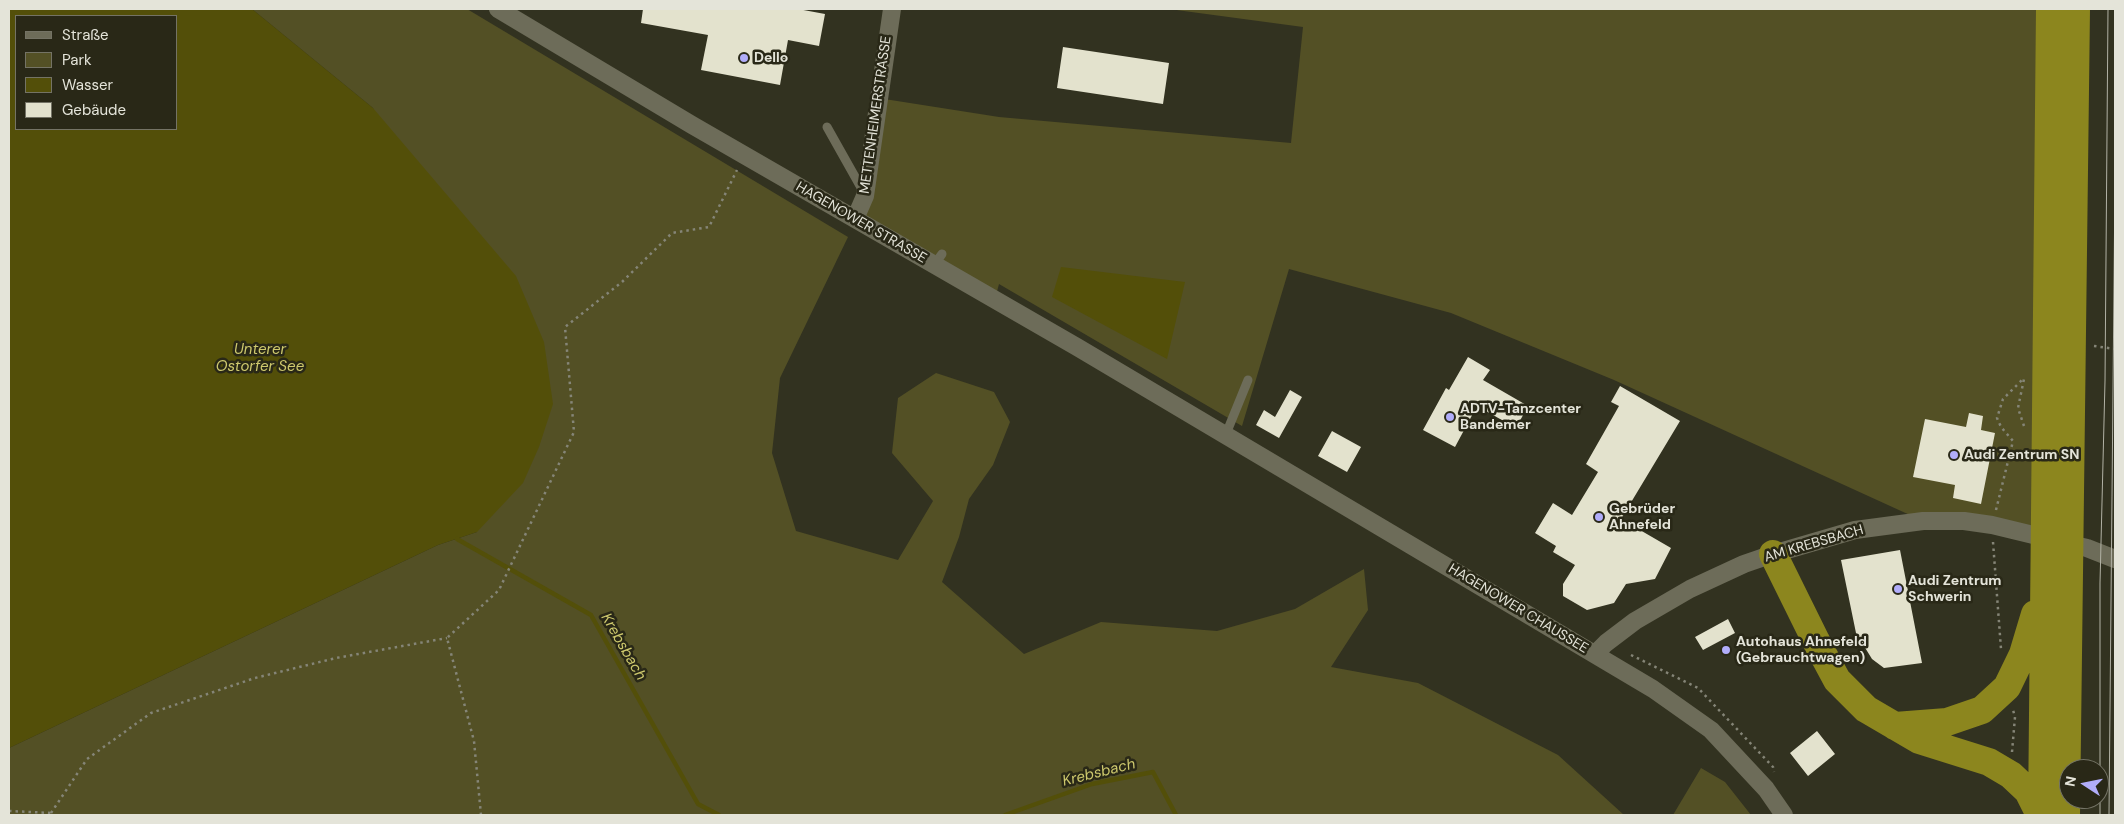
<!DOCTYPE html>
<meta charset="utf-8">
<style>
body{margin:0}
#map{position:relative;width:2124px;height:824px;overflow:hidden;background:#323220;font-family:"DM Sans",sans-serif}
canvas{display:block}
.frame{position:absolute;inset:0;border:10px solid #e4e4d9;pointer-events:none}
.legend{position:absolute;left:15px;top:15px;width:162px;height:115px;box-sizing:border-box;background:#292817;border:1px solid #747365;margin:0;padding:6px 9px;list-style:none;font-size:15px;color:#e4e4d9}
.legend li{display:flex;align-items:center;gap:10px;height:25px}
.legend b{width:25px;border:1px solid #747365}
.north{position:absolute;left:2059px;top:759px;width:50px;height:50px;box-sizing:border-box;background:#292817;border:1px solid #747365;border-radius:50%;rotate:281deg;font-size:14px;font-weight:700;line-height:20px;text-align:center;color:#e4e4d9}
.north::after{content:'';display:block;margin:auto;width:18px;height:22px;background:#b1adfa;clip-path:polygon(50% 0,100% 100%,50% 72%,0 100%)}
</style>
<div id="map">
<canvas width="2124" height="824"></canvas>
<div class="frame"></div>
<ul class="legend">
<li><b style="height:6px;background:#6d6c59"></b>Straße</li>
<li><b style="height:14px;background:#535025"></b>Park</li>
<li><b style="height:14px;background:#534f09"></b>Wasser</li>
<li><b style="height:14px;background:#e3e2cd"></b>Gebäude</li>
</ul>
<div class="north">N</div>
</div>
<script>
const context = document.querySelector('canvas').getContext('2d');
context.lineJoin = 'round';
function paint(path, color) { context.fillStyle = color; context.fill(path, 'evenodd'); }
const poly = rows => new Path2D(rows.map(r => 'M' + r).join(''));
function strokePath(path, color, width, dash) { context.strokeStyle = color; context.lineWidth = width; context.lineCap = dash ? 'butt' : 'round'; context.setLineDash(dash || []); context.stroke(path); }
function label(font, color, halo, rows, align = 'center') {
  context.font = font + ' "DM Sans",sans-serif'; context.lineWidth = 5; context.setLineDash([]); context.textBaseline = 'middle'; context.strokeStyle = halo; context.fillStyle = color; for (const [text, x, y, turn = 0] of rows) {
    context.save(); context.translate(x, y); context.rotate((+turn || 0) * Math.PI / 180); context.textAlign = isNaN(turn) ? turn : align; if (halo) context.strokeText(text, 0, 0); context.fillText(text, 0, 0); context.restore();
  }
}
const green = poly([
 [252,9,467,9,848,237,780,378,772,453,796,531,898,560,933,501,892,453,898,398,936,373,994,392,1010,422,993,465,969,499,959,537,942,582,1024,654,1101,622,1217,631,1295,609,1364,569,1368,610,1331,667,1418,683,1558,755,1624,815,9,815,9,748,438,545,477,532,373,108],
 [1169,9,2050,9,2045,532,1923,521,1614,380,1451,313,1289,269,1242,426,999,284,995,299,855,219,878,98,999,117,1291,143,1303,27],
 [1701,768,1725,782,1751,815,1673,815]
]);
const water = poly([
 [9,9,252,9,373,108,516,276,544,342,553,404,539,447,523,483,477,532,438,545,9,748],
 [16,16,176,16,176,129,16,129],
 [1061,267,1185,282,1167,359,1052,297]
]);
const stream = poly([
 [457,539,591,615,698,804,719,815],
 [1005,815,1092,784,1153,772,1176,815]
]);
const building = poly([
 [643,9,798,9,825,14,819,46,788,40,780,85,701,70,708,35,641,23],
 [1063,47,1169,63,1163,104,1057,88],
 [1468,357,1490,370,1483,380,1528,406,1516,428,1477,406,1455,447,1423,430,1446,388,1449,390],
 [1620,386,1680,421,1621,519,1671,548,1655,579,1626,584,1614,603,1587,610,1563,596,1563,584,1575,565,1553,552,1556,546,1535,533,1553,503,1572,515,1598,472,1586,464,1619,406,1611,402],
 [1290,390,1302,397,1279,438,1256,425,1264,410,1275,417],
 [1969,413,1983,416,1981,430,1995,433,1981,504,1953,498,1955,485,1913,477,1925,419,1966,427],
 [1332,431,1361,447,1347,472,1318,456],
 [1900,550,1922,663,1884,668,1872,659,1856,633,1841,560],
 [1728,619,1735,633,1703,650,1695,637],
 [1817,731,1835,754,1808,776,1790,753]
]);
const path = poly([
 [2094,346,2115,349],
 [2024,426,2018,408,2024,379],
 [1996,510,2013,441,2001,427,1997,418,2003,399,2023,379],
 [1993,542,2001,649],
 [1631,655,1698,688,1773,767,1774,772],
 [2012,752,2015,717,2013,710],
 [9,811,51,813,52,815],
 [51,813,87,759,151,713,255,678,336,658,447,638],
 [481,815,474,741,447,638,499,590,574,432,565,327,622,282,672,233,709,227,737,170]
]);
const service = poly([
 [827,127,863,191],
 [934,265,942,254],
 [1226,434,1248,380]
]);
const minor = poly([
 [498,9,692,125,1077,347,1653,689,1711,730,1766,789,1784,815],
 [855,219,865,196,892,9],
 [1595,654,1606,643,1635,621,1690,589,1744,564,1773,554,1855,530,1923,521,1964,521,1992,525,2087,548,2115,559]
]);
const trunk = poly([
 [1773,554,1816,641,1837,680,1866,709,1919,740,1989,762,2011,775,2028,791,2040,815],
 [1895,726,1947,722,1982,710,2007,687,2023,654,2035,614],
 [2042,815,2050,9],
 [2066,815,2076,9]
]);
const tram = poly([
 [2100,815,2100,583,2105,381,2108,9],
 [2109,815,2115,179]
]);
const markers = [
 [744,58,5,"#b1adfa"],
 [1450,417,5,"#b1adfa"],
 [1954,455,5,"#b1adfa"],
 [1599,517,5,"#b1adfa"],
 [1898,589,5,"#b1adfa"],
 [1726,650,5,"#b1adfa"]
];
const poiNames = [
 ["Dello",754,58],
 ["ADTV-Tanzcenter",1460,409],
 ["Bandemer",1460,425],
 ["Audi Zentrum SN",1964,455],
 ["Gebrüder",1609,509],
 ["Ahnefeld",1609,525],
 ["Audi Zentrum",1908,581],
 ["Schwerin",1908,597],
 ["Autohaus Ahnefeld",1736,642],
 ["(Gebrauchtwagen)",1736,658]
];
const streetNames = [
 ["METTENHEIMERSTRASSE",876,115,-82],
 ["HAGENOWER STRASSE",861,223,30],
 ["AM KREBSBACH",1814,544,-16],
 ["HAGENOWER CHAUSSEE",1518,609,31]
];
const waterNames = [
 ["Unterer",260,350],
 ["Ostorfer See",260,367],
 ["Krebsbach",623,647,60],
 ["Krebsbach",1099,773,-14]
];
paint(green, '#535025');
paint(water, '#534f09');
strokePath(stream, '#534f09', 4.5);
paint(building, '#e3e2cd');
strokePath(path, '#858577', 2.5, [2.5, 4]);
strokePath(service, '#6d6c59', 9);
strokePath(minor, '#6d6c59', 18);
strokePath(trunk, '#8c861e', 28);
strokePath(tram, '#b2b2a5', 1);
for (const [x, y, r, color] of markers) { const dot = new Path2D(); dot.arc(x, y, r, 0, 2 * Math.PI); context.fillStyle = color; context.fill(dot); strokePath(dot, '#292817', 2); }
label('bold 14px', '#e4e4d9', '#292817', poiNames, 'left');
label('14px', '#e4e4d9', '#292817', streetNames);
label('italic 15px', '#cec96d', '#292817', waterNames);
</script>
